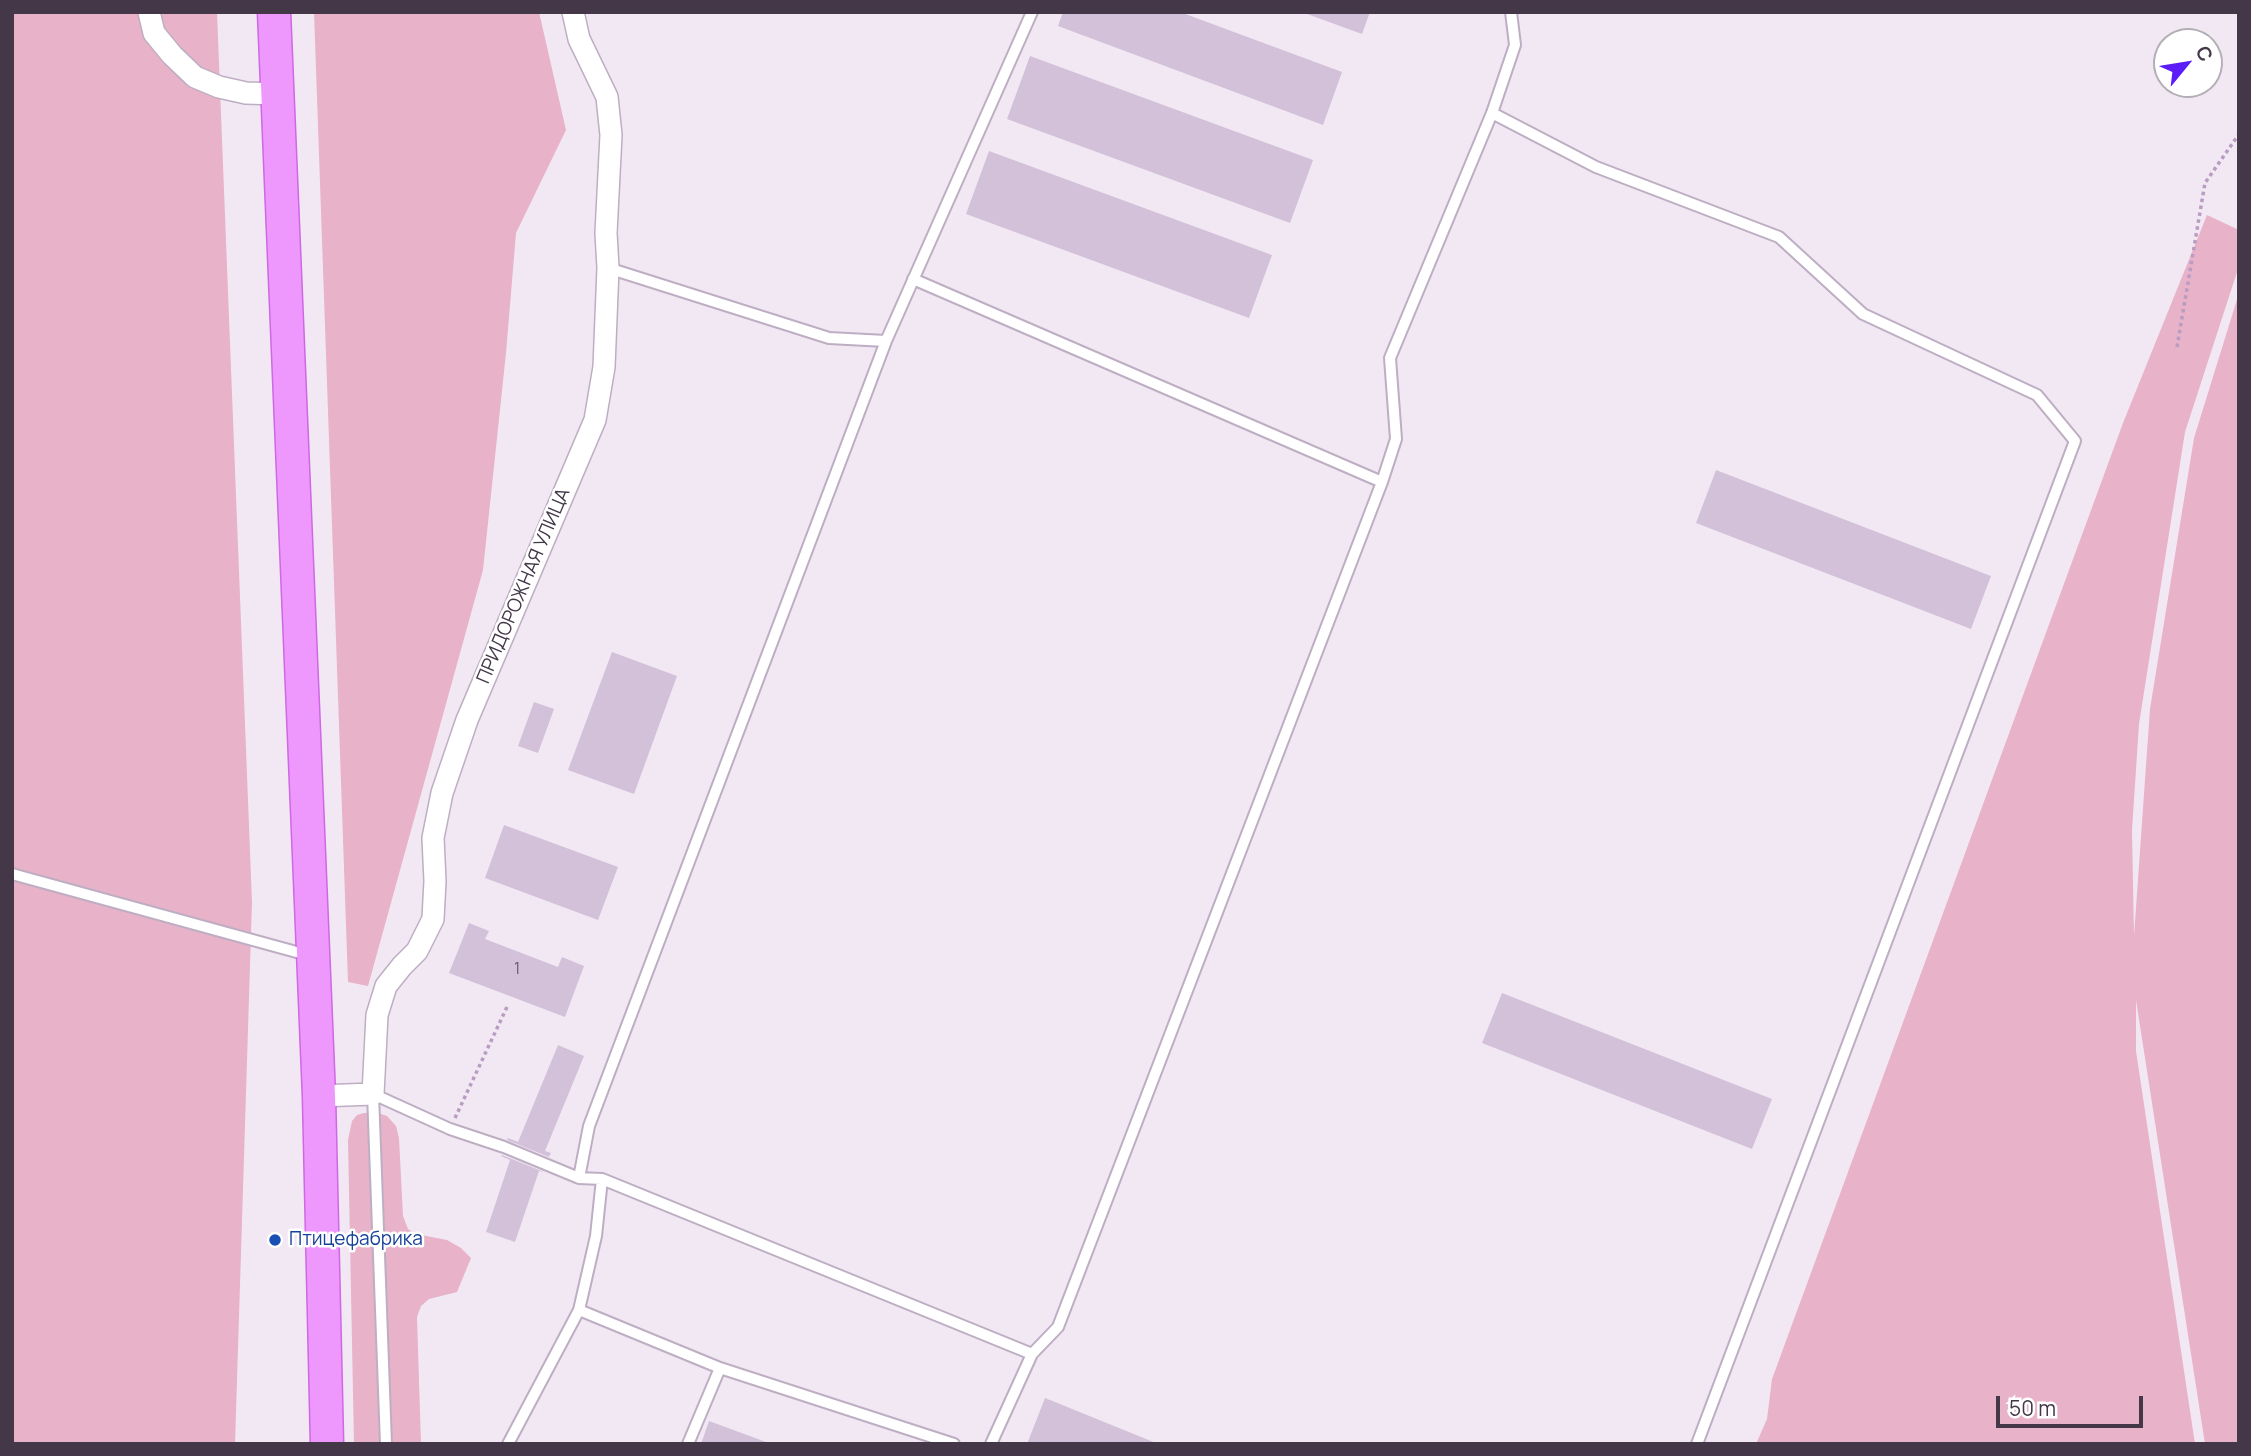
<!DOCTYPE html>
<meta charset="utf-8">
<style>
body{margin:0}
#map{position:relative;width:2251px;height:1456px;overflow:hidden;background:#f2e8f4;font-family:Manrope,sans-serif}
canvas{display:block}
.frame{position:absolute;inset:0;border:14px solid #433748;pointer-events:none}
.north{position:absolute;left:2153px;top:28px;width:70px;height:70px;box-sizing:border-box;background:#fff;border:2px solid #b4afb6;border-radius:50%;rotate:60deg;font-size:19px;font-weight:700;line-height:28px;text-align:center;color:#433748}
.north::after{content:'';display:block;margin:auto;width:24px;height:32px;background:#5b1cf8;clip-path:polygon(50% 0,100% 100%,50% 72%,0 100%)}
.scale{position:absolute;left:1996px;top:1396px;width:147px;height:32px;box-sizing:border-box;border:4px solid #433748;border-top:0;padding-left:9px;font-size:21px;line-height:24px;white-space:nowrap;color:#433748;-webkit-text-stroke:5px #fff;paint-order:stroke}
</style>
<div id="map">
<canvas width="2251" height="1456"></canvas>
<div class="frame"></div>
<div class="north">С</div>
<div class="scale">50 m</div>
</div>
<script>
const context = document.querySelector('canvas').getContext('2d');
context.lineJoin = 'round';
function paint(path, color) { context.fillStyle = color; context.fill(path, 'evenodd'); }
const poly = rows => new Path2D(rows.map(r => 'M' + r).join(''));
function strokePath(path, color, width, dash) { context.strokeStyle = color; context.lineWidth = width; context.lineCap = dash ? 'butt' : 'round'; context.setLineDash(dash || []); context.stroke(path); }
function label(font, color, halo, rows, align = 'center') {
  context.font = font + ' Manrope,sans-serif'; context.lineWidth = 5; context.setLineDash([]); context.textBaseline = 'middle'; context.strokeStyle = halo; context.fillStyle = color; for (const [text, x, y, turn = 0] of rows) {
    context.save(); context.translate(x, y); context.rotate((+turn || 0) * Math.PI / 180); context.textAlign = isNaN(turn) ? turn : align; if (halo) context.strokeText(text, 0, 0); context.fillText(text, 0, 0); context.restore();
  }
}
const green = poly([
 [12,12,217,12,252,902,235,1444,12,1444],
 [314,12,539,12,566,130,516,233,506,353,483,570,368,986,348,982],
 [2207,215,2239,230,2239,266,2185,432,2139,724,2132,830,2134,936,2150,709,2194,438,2239,293,2239,1444,2205,1444,2136,1000,2136,1051,2195,1444,1756,1444,1767,1419,1772,1379,2123,423],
 [364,1113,378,1113,387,1116,396,1126,399,1138,403,1216,408,1229,416,1234,447,1240,461,1248,471,1258,457,1292,429,1299,421,1306,417,1317,421,1444,354,1444,348,1140,352,1121,357,1115]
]);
const building = poly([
 [1063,12,1180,12,1342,72,1323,125,1058,26],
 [1307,12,1370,12,1362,34,1307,14],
 [1030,56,1313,160,1290,223,1007,119],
 [989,151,1272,255,1249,318,966,214],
 [1716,470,1991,576,1971,629,1696,523],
 [612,652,677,676,634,794,568,770],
 [534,702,554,709,538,753,518,746],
 [504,825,618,867,598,920,485,878],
 [469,923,489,931,485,939,558,967,562,957,584,966,565,1017,449,973],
 [1502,993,1772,1099,1752,1149,1482,1043],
 [558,1045,584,1056,545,1151,551,1153,549,1157,507,1140,508,1138,518,1142],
 [502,1155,544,1172,539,1171,515,1242,486,1232,510,1160,501,1156],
 [1045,1398,1156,1443,1156,1444,1027,1444],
 [709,1421,766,1442,766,1444,701,1444]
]);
const path = poly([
 [2177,347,2205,183,2239,134],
 [455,1118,507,1007]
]);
const service = poly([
 [1492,113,1596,167,1779,237,1863,314,2037,395,2075,441,1697,1444],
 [608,268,829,338,886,341],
 [913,279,1382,482],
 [12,874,311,956],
 [579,1178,589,1126,886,341,1032,12],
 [579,1310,720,1368,954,1444],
 [386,1444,373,1094,450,1129,504,1147,579,1178,602,1179,1032,1354],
 [508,1444,579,1310,596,1236,602,1179],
 [688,1444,720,1368],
 [991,1444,1032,1354,1058,1327,1382,482,1396,439,1390,358,1492,113,1515,45,1511,12]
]);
const minor = poly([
 [149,12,154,33,172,55,195,77,219,87,246,93,278,94],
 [319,1096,373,1094,377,1015,386,986,402,966,417,951,433,919,435,881,433,838,442,793,467,720,595,420,604,367,608,268,606,233,611,135,607,97,579,39,573,12]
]);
const primary = poly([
 [274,12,319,1096,327,1444]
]);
const markers = [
 [275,1240,7,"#1a4fb4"]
];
const numberNames = [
 ["1",517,970]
];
const streetNames = [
 ["ПРИДОРОЖНАЯ УЛИЦА",524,586,-67]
];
const transitNames = [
 ["Птицефабрика",289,1240]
];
paint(green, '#e8b2c8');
paint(building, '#d2c1d9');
strokePath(service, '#beaec3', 14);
strokePath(minor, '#beaec3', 24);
strokePath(primary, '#ce68e3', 35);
strokePath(path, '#b99cc1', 3.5, [3.5, 3.5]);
strokePath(service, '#fff', 10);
strokePath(minor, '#fff', 21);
strokePath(primary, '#ee98fd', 32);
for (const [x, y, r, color] of markers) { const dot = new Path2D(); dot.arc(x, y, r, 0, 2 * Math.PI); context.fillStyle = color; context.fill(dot); strokePath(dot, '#fff', 2.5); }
label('16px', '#675a6c', null, numberNames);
label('19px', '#433748', '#fff', streetNames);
label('19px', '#164399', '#fff', transitNames, 'left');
</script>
